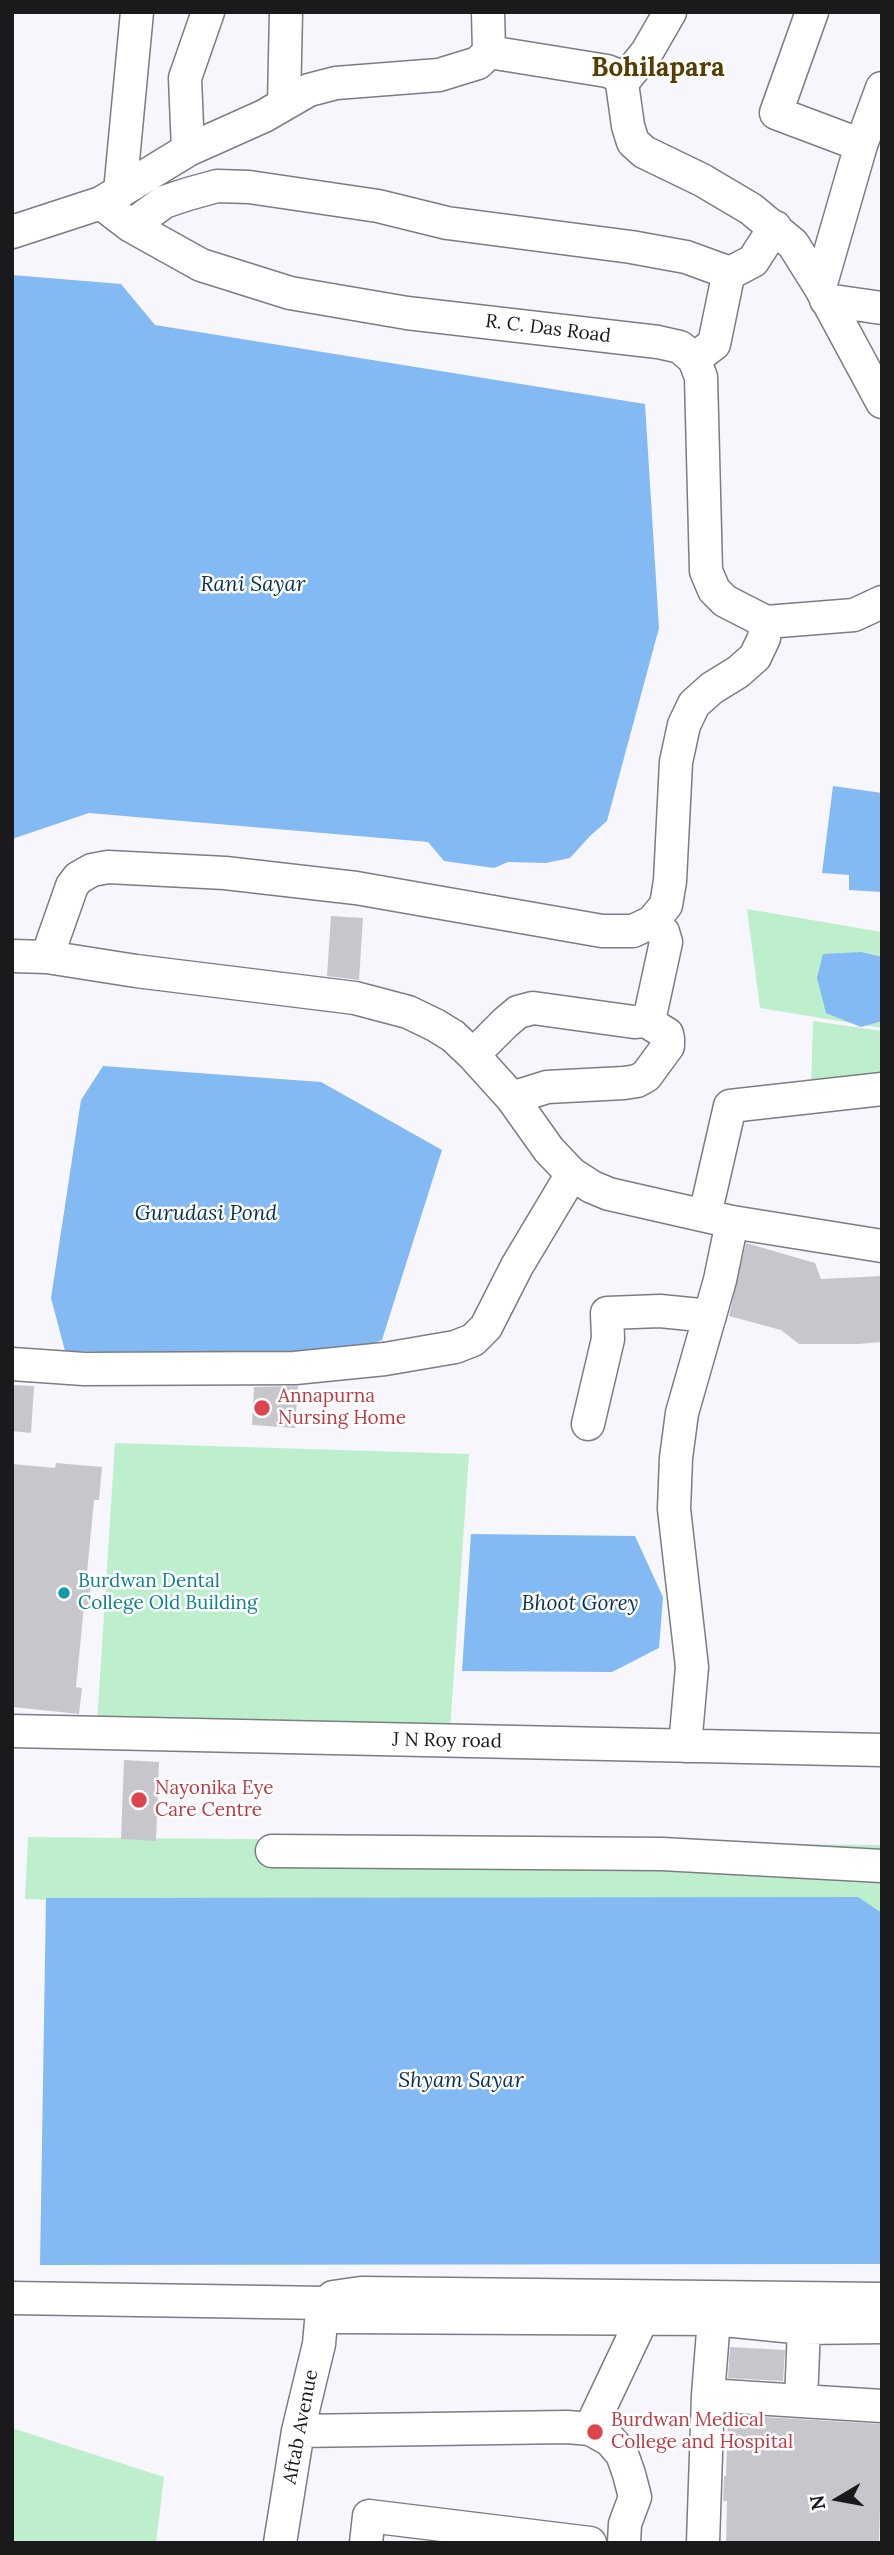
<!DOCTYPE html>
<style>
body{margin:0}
#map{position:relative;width:894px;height:2555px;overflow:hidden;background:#f7f6fd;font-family:Lora,serif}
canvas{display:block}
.frame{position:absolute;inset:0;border:14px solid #1a1a1d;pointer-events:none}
.north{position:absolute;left:803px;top:2464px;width:70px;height:70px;-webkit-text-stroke:5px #fff;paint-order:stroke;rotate:260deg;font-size:19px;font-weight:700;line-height:28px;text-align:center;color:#1a1a1d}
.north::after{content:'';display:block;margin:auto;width:24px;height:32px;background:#1a1a1d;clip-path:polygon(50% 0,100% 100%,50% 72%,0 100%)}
</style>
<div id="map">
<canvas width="894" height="2555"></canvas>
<div class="frame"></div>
<div class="north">N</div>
</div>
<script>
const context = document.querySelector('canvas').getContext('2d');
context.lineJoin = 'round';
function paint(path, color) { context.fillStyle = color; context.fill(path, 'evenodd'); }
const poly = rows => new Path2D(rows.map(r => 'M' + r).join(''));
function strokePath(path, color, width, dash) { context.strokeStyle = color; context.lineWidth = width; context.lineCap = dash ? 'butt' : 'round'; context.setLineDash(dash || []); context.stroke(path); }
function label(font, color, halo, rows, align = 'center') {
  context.font = font + ' Lora,serif'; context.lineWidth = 5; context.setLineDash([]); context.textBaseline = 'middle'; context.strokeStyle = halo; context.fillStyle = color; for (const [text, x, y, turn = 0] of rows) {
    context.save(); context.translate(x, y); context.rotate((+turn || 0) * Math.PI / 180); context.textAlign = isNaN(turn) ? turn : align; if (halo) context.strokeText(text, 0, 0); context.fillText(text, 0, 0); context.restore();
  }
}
const green = poly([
 [747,909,882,932,882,1028,760,1008],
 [813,1021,882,1031,882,1080,811,1088],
 [115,1443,469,1454,450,1730,97,1723],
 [28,1837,882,1845,882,1924,25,1899],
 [12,2428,164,2477,156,2543,12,2543]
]);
const water = poly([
 [12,275,121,284,155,325,645,404,659,628,607,821,590,836,570,858,546,863,508,862,494,868,444,861,428,842,89,813,12,839],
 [833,786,882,793,882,892,849,890,849,875,822,873],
 [861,952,882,957,882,1021,861,1027,826,1013,817,978,823,954],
 [103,1066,321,1082,442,1150,382,1340,337,1358,65,1351,51,1298,81,1100],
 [471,1534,635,1536,663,1597,659,1648,612,1672,462,1671],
 [858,1897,882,1913,882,2264,40,2265,46,1898]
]);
const building = poly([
 [331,916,363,918,359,980,327,976],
 [746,1243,815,1263,821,1279,882,1276,882,1342,857,1344,799,1344,781,1330,729,1316],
 [12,1385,34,1386,31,1433,12,1431],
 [298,1386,295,1428,252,1425,254,1387],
 [56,1463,102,1467,99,1500,94,1500,86,1583,91,1583,89,1606,84,1606,76,1687,82,1688,79,1714,12,1707,12,1464,55,1468],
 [124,1760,159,1762,156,1841,121,1839],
 [730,2347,785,2350,783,2381,728,2378],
 [728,2415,882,2424,882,2506,880,2506,879,2543,726,2543,727,2501,723,2501,724,2476,726,2476]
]);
const minor = poly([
 [488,12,489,52],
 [812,12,776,113,861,145],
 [622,83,647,52,670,12],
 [284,104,286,12],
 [188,150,185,78,208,12],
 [120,192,137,12],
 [101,203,188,150,264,116,309,90,336,83,439,75,478,63,489,52,607,71,617,75,622,83,628,126,633,142,644,152,702,180,751,209,793,244,820,287,882,402],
 [131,226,164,202,188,194,217,186,249,187,378,206,447,223,631,247,686,257,730,273],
 [12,232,101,203,131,226,201,265,290,293,407,313,658,342,680,347,694,359,701,377,706,571,714,590,725,601,766,622,854,615,882,602],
 [820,287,861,145,882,88],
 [826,300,882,308],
 [694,359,714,344,727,281,730,273,753,261,775,227],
 [12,956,47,957,136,971,355,998,408,1012,435,1025,453,1036,473,1055,512,1098,549,1150,572,1174,592,1187,609,1194,732,1222,882,1246],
 [47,957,72,886,78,878,92,870,108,867,225,873,356,888,602,931,633,931,652,922,666,905,670,881,676,762,684,725,694,704,712,688,738,672,755,657,764,638,766,622],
 [473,1055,506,1022,518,1012,533,1008,634,1022,646,1021,650,1016,666,942,663,932,652,922],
 [512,1098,547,1087,624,1083,637,1081,646,1076,668,1046,668,1039,667,1034,646,1021],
 [705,1215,730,1106,882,1089],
 [12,1364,84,1369,295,1368,385,1359,455,1347,473,1340,486,1327,517,1266,572,1174],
 [588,1424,608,1339,607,1313,660,1311,710,1316],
 [12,1731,882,1750],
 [685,1746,692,1667,674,1509,676,1458,682,1413,720,1280,732,1222],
 [272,1851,662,1854,882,1866],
 [12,2298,327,2303],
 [882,2299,361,2293,333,2297,322,2311,334,2317,342,2317,714,2319,804,2328,882,2327],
 [708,2395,801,2401,804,2328],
 [801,2401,882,2406],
 [590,2429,642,2319],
 [298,2431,567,2427,590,2429,610,2440,622,2454,629,2474,635,2497,625,2524,624,2543],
 [280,2543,298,2431,319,2344,322,2311],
 [366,2543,369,2516,590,2543],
 [703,2543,708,2395,714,2319]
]);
const markers = [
 [262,1408,9,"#e0444e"],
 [64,1593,7,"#0f9aa8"],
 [139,1800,9,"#e0444e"],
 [595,2432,9,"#e0444e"]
];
const streetNames = [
 ["R. C. Das Road",548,329,7],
 ["J N Roy road",447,1741,1],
 ["Aftab Avenue",301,2427,-79]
];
const healthNames = [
 ["Annapurna",278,1397],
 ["Nursing Home",278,1419],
 ["Nayonika Eye",155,1789],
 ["Care Centre",155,1811],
 ["Burdwan Medical",611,2421],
 ["College and Hospital",611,2443]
];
const cultureNames = [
 ["Burdwan Dental",78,1582],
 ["College Old Building",78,1604]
];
const waterNames = [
 ["Rani Sayar",253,585],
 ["Gurudasi Pond",206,1214],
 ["Bhoot Gorey",580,1604],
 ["Shyam Sayar",461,2081]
];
const districtNames = [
 ["Bohilapara",658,69]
];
paint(green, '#beefcd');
paint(water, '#83baf3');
paint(building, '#c7c6cd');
strokePath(minor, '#7c7c82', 35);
strokePath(minor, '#fff', 32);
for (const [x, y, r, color] of markers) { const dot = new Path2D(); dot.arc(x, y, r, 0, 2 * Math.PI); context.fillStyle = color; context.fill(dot); strokePath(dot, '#fff', 2.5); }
label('19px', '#1a1a1d', '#fff', streetNames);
label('19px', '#be3a42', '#fff', healthNames, 'left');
label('19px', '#0d838f', '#fff', cultureNames, 'left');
label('italic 21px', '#083156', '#fff', waterNames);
label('bold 26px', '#573d00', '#fff', districtNames);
</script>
